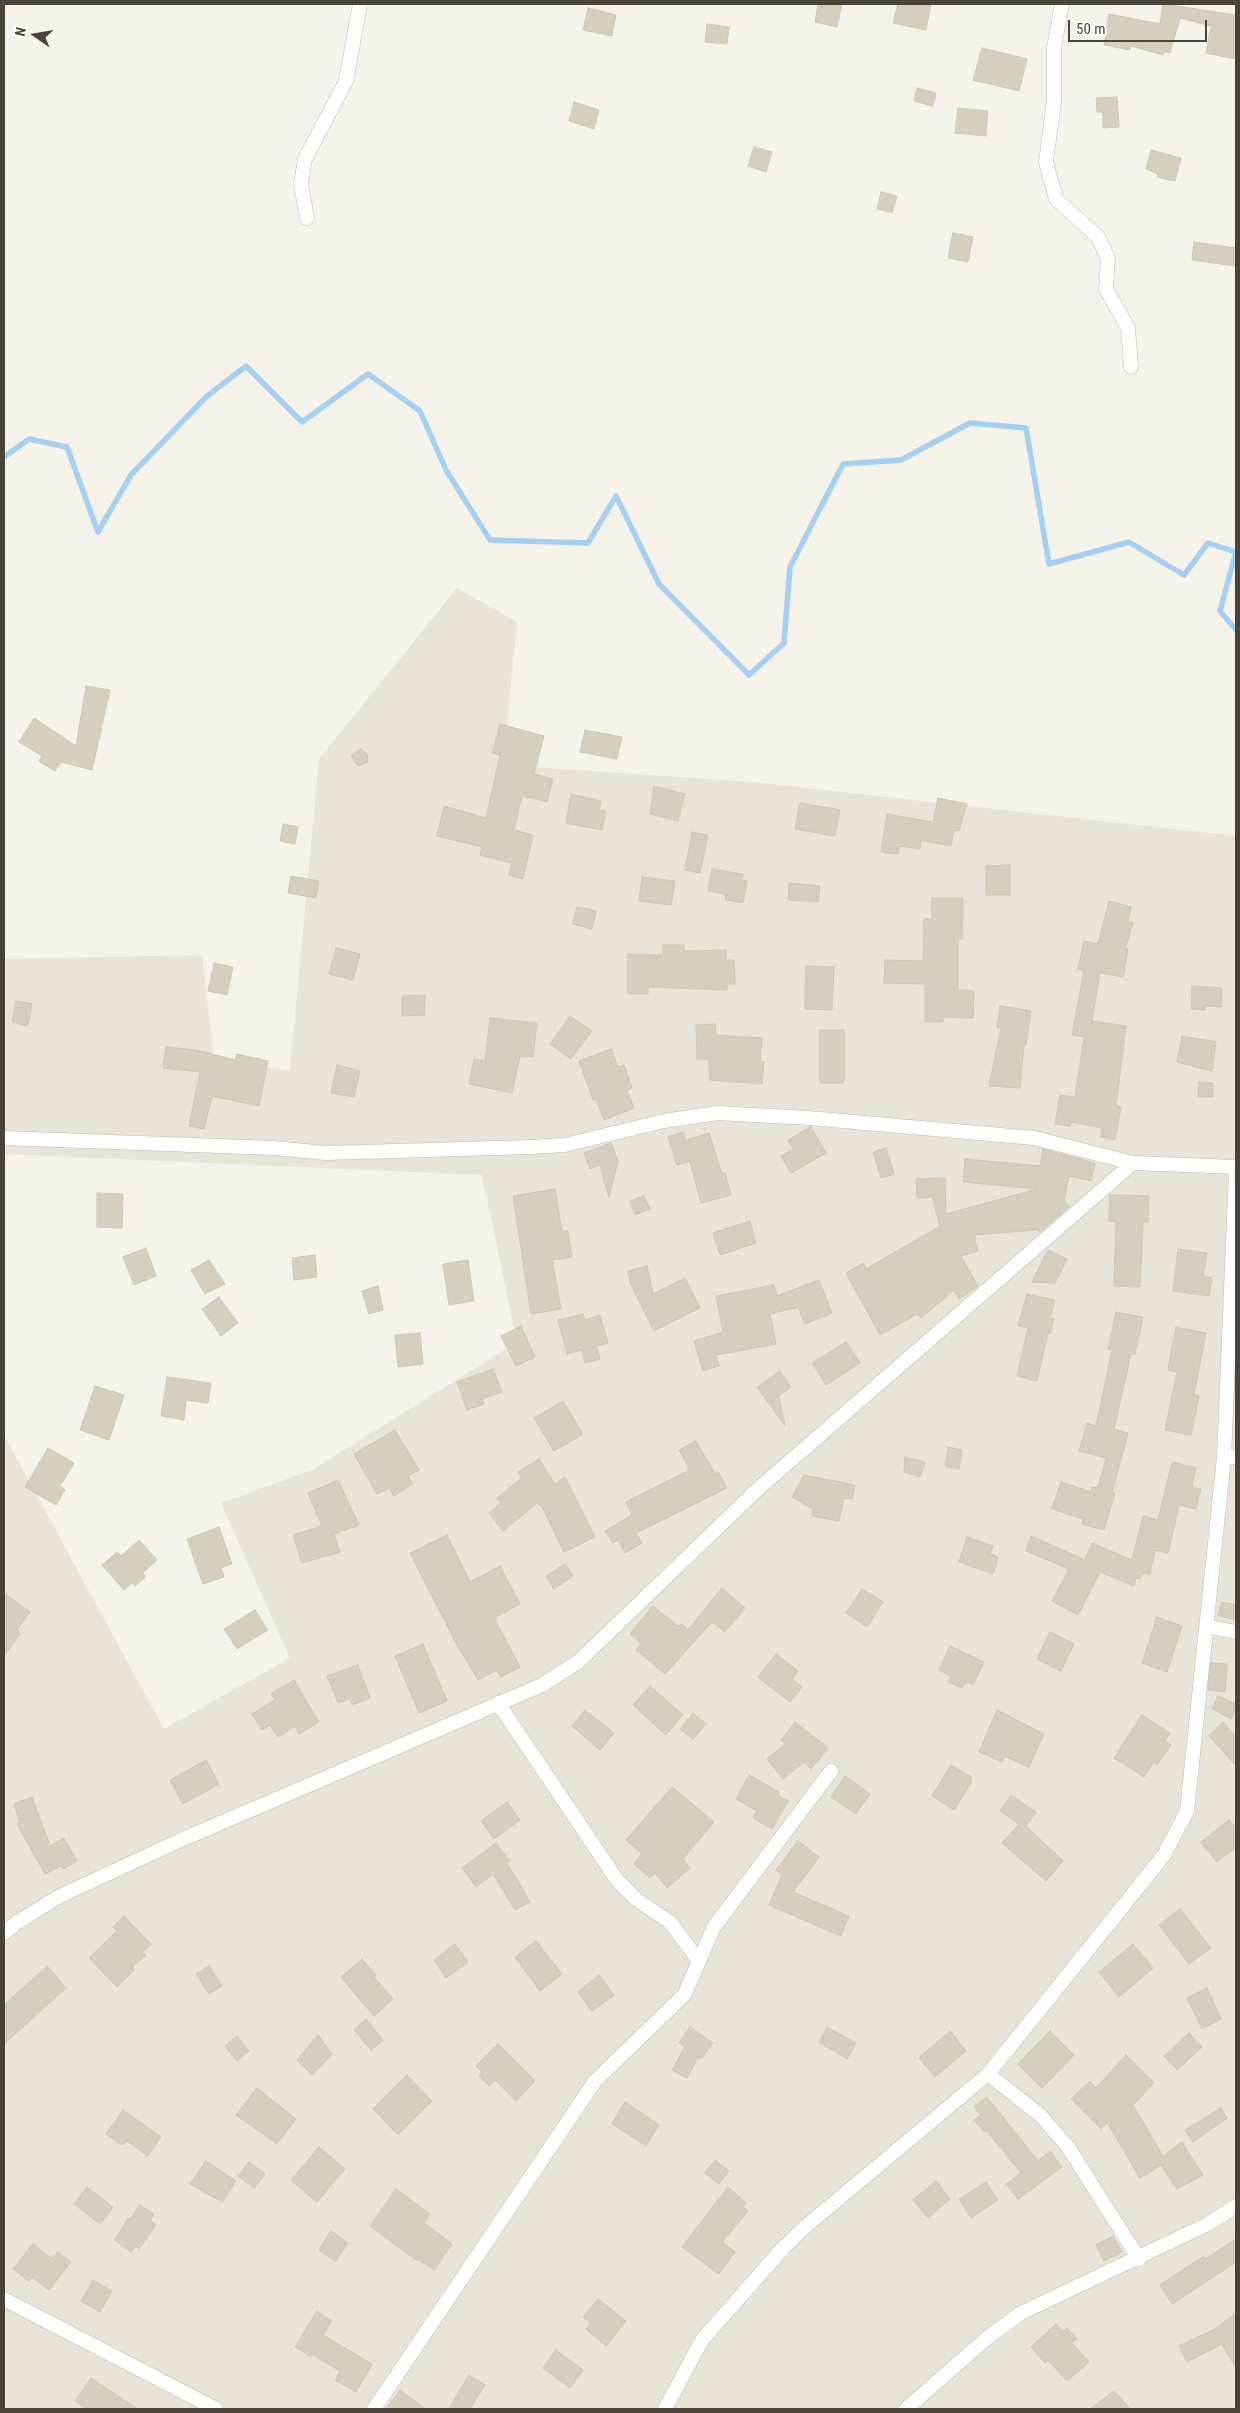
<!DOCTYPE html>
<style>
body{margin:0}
#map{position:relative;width:1240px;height:2413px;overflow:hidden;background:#f5f2ea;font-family:"Roboto Condensed",sans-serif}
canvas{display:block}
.frame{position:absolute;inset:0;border:5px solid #494338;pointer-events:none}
.north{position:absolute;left:10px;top:10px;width:50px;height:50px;-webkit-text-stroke:4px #fff;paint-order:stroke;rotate:283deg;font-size:14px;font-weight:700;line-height:20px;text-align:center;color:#494338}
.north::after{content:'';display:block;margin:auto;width:18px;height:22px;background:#494338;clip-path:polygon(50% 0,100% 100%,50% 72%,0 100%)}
.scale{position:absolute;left:1068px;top:20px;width:139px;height:22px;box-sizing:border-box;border:2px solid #494338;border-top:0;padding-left:6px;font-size:15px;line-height:18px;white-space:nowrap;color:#494338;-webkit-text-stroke:4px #fff;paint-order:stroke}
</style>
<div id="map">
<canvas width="1240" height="2413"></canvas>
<div class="frame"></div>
<div class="north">N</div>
<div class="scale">50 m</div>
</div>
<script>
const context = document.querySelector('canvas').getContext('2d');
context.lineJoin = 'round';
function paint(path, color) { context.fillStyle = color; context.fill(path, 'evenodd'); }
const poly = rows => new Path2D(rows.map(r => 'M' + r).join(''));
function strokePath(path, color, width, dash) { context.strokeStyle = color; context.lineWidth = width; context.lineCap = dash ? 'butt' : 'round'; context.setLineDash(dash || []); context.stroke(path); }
const residential = poly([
 [457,588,517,622,503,765,752,782,1236,836,1236,2409,4,2409,4,1435,164,1729,290,1658,221,1503,312,1470,517,1342,482,1175,4,1154,4,959,202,955,214,1060,290,1071,319,759]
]);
const stream = poly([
 [4,457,29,439,67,447,98,532,131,475,206,397,246,366,302,422,368,374,420,411,446,470,490,540,588,543,616,496,659,584,749,675,784,643,790,567,843,464,901,460,970,423,1026,428,1049,564,1129,542,1184,575,1208,543,1236,552,1220,611,1236,630]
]);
const building = poly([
 [818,4,842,4,837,27,815,22,818,4],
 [898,4,931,4,926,30,893,23,898,4],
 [1163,4,1236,15,1236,59,1206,53,1211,26,1180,18,1170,53,1164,52,1163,55,1131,46,1130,50,1104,45,1109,14,1160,24,1163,4],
 [588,8,616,15,612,36,583,30,588,8],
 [707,24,729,27,727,44,705,42,707,24],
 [982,48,1027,59,1019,91,973,80,982,48],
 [917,88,936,93,933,106,914,101,917,88],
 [1117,97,1119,127,1103,128,1103,112,1097,112,1096,98,1117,97],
 [574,102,599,110,594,129,569,121,574,102],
 [958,108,988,111,986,136,955,133,958,108],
 [754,147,772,152,766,172,748,166,754,147],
 [1151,150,1181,158,1175,181,1157,177,1158,174,1146,169,1151,150],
 [881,192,897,196,892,213,877,209,881,192],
 [953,233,973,237,968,262,948,258,953,233],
 [1194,242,1236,248,1235,266,1192,260,1194,242],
 [86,686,110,690,92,770,61,762,55,771,39,761,42,756,19,742,34,718,76,746,86,686],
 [500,724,544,736,534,774,553,779,547,802,522,796,514,830,533,835,523,879,509,875,512,863,480,855,482,847,437,836,444,806,486,818,500,755,492,753,500,724],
 [585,730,622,737,617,759,580,752,585,730],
 [361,749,367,754,368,762,358,766,351,756,361,749],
 [654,786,685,794,678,821,650,814,654,786],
 [571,794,601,801,599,810,606,811,602,830,566,823,571,794],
 [938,798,967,804,959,831,954,830,951,846,921,840,920,849,899,846,898,854,881,852,887,814,933,822,938,798],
 [800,803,840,810,835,836,795,829,800,803],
 [283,824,298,827,295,844,280,841,283,824],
 [692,832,708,835,700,873,685,870,692,832],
 [1010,865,1010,895,986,895,986,866,1010,865],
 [712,869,743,874,742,880,747,881,743,903,726,900,725,894,708,891,712,869],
 [291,876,319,881,316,898,288,893,291,876],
 [642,877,675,881,671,905,639,901,642,877],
 [789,883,820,886,818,902,788,900,789,883],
 [932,898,963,898,962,939,958,939,958,990,974,991,973,1018,943,1017,943,1022,925,1022,925,984,884,983,885,960,923,961,924,919,932,919,932,898],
 [1109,901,1131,907,1128,921,1133,923,1125,949,1128,949,1123,977,1100,973,1092,1021,1126,1026,1116,1106,1121,1107,1115,1140,1101,1137,1102,1128,1071,1122,1070,1126,1055,1124,1060,1095,1075,1097,1084,1037,1072,1035,1084,970,1078,969,1084,941,1098,944,1109,901],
 [577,907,596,911,592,929,573,924,577,907],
 [663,945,684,945,684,951,726,950,726,960,734,960,735,984,727,984,727,990,648,987,648,994,628,994,628,954,663,955,663,945],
 [336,948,360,954,353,980,329,974,336,948],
 [214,963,233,967,227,995,208,991,214,963],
 [806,966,834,967,832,1010,805,1009,806,966],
 [1192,986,1222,988,1221,1007,1206,1006,1205,1010,1191,1009,1192,986],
 [425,995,425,1015,402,1016,402,996,425,995],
 [16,1001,32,1004,28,1026,12,1022,16,1001],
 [1000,1006,1031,1011,1026,1045,1024,1045,1020,1088,989,1086,1001,1028,997,1028,1000,1006],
 [570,1016,592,1031,571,1059,550,1044,570,1016],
 [490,1018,537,1023,533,1057,520,1056,512,1093,469,1084,474,1059,485,1061,490,1018],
 [715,1024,716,1035,762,1038,760,1062,764,1062,762,1084,710,1080,709,1059,697,1059,696,1025,715,1024],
 [820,1030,844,1030,844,1083,820,1083,820,1030],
 [1182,1036,1216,1042,1212,1071,1177,1062,1182,1036],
 [166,1047,196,1050,235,1060,237,1054,268,1061,259,1106,212,1096,204,1129,189,1126,200,1072,163,1068,166,1047],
 [611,1049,618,1067,624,1065,632,1088,627,1090,634,1108,604,1120,596,1099,593,1100,579,1061,611,1049],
 [337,1065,360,1071,354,1097,331,1093,337,1065],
 [1199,1082,1213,1083,1213,1097,1198,1097,1199,1082],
 [811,1127,826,1153,791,1173,781,1156,793,1149,788,1140,811,1127],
 [683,1132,686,1140,709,1133,722,1174,725,1173,731,1195,701,1203,690,1161,677,1165,668,1137,683,1132],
 [611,1143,618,1161,609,1198,600,1165,590,1169,584,1153,611,1143],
 [886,1148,894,1174,881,1178,873,1152,886,1148],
 [1043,1149,1095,1163,1091,1181,1069,1176,1064,1201,1069,1207,1040,1232,1037,1230,974,1235,978,1251,961,1256,978,1286,959,1299,954,1290,921,1318,917,1314,880,1335,846,1273,863,1263,866,1269,940,1226,932,1197,917,1198,916,1179,945,1178,946,1214,1037,1189,963,1182,965,1159,1040,1166,1043,1149],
 [555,1189,562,1232,568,1231,572,1257,552,1260,561,1309,531,1314,513,1196,555,1189],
 [97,1193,123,1194,122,1228,97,1227,97,1193],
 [1110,1195,1149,1196,1148,1222,1143,1222,1140,1287,1114,1286,1116,1222,1109,1221,1110,1195],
 [644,1196,650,1209,635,1215,630,1201,644,1196],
 [750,1221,756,1243,720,1255,713,1233,750,1221],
 [146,1248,156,1276,134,1285,123,1257,146,1248],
 [1178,1249,1207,1253,1203,1276,1212,1278,1209,1296,1173,1291,1178,1249],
 [1048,1250,1067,1259,1055,1283,1032,1282,1048,1250],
 [315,1255,317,1277,294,1280,292,1258,315,1255],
 [209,1260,225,1284,205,1294,191,1270,209,1260],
 [468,1260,474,1301,449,1305,443,1264,468,1260],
 [647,1266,653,1294,685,1278,700,1308,654,1331,631,1285,628,1271,647,1266],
 [819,1280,832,1313,805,1324,798,1307,770,1314,776,1344,716,1355,719,1366,703,1371,694,1341,723,1332,716,1296,774,1285,777,1296,819,1280],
 [378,1286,383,1310,369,1314,362,1291,378,1286],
 [1027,1294,1055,1300,1050,1318,1054,1319,1050,1334,1048,1333,1037,1381,1017,1376,1028,1328,1018,1326,1027,1294],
 [219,1297,238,1323,221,1336,202,1309,219,1297],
 [1116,1312,1143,1317,1135,1354,1131,1354,1114,1429,1128,1433,1112,1493,1115,1493,1104,1530,1082,1524,1083,1519,1052,1509,1061,1482,1091,1492,1092,1487,1098,1488,1106,1458,1079,1451,1087,1423,1096,1426,1112,1350,1108,1349,1116,1312],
 [583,1314,585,1320,600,1315,608,1343,596,1346,600,1359,585,1363,582,1350,567,1354,558,1320,583,1314],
 [521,1326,535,1357,516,1366,501,1336,521,1326],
 [1176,1327,1206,1333,1194,1395,1199,1396,1191,1435,1165,1430,1177,1372,1168,1370,1176,1327],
 [420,1333,423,1364,398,1367,395,1335,420,1333],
 [846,1342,860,1363,826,1385,812,1363,846,1342],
 [493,1369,502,1392,482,1399,484,1404,467,1410,457,1382,493,1369],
 [780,1371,791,1387,779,1396,785,1426,757,1387,780,1371],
 [167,1377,211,1383,208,1403,186,1400,184,1420,161,1416,167,1377],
 [95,1386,124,1395,109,1440,80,1430,95,1386],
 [563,1401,583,1434,554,1451,534,1418,563,1401],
 [395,1430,419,1470,408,1476,413,1484,394,1496,389,1488,377,1494,354,1454,395,1430],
 [696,1441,715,1474,718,1472,727,1488,636,1533,642,1543,625,1553,618,1540,613,1543,605,1531,632,1515,626,1502,690,1470,679,1450,696,1441],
 [948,1447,962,1450,959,1469,945,1466,948,1447],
 [48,1448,74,1463,60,1486,65,1490,56,1505,25,1487,48,1448],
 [905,1457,925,1462,920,1477,904,1472,905,1457],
 [539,1459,555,1484,565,1477,595,1537,564,1552,542,1507,537,1503,503,1531,489,1513,501,1503,497,1498,522,1478,518,1472,539,1459],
 [1172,1462,1196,1468,1192,1487,1201,1489,1196,1509,1179,1505,1168,1553,1155,1550,1150,1575,1142,1573,1140,1579,1136,1578,1134,1586,1100,1572,1078,1615,1052,1601,1069,1569,1026,1551,1031,1536,1085,1560,1092,1543,1132,1560,1143,1516,1158,1520,1172,1462],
 [804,1475,855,1485,852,1499,844,1498,839,1521,812,1516,813,1509,792,1497,804,1475],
 [338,1480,359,1525,334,1534,340,1552,302,1563,293,1535,322,1526,308,1493,338,1480],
 [219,1527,232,1564,221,1568,224,1577,203,1584,187,1539,219,1527],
 [447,1535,470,1582,500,1566,520,1604,494,1618,520,1667,501,1677,497,1670,478,1680,457,1645,410,1553,447,1535],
 [967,1537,993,1546,990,1554,998,1557,993,1574,959,1562,967,1537],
 [139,1540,157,1560,143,1573,145,1577,135,1586,132,1583,124,1590,102,1565,117,1552,121,1556,139,1540],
 [565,1564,573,1576,554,1589,546,1576,565,1564],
 [722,1588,745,1608,725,1632,712,1622,665,1674,636,1650,641,1644,630,1634,653,1606,678,1626,682,1624,688,1630,722,1588],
 [862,1589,883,1602,867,1627,846,1613,862,1589],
 [4,1593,30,1612,17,1630,20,1634,4,1656,4,1593],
 [1222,1602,1236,1605,1236,1620,1218,1615,1222,1602],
 [255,1610,268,1630,237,1649,224,1629,255,1610],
 [1157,1617,1182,1626,1167,1672,1142,1663,1157,1617],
 [1050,1632,1074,1644,1061,1671,1037,1659,1050,1632],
 [423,1644,447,1701,419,1713,395,1656,423,1644],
 [950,1646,984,1662,973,1685,965,1682,962,1688,948,1682,951,1676,939,1670,950,1646],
 [776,1654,798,1671,792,1679,802,1687,790,1702,758,1677,776,1654],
 [1211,1663,1227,1664,1225,1692,1208,1690,1211,1663],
 [358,1665,370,1698,352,1705,350,1699,338,1703,327,1676,358,1665],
 [294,1680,319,1722,299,1734,295,1726,278,1737,270,1725,262,1730,252,1714,275,1700,271,1694,294,1680],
 [650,1686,683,1715,666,1735,633,1705,650,1686],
 [1218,1696,1236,1704,1232,1719,1212,1709,1218,1696],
 [585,1710,614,1733,600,1750,572,1726,585,1710],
 [997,1710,1044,1734,1029,1767,1004,1756,1002,1762,979,1752,997,1710],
 [693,1713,706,1724,693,1739,680,1729,693,1713],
 [1142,1715,1170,1733,1165,1741,1171,1745,1157,1765,1153,1763,1144,1777,1114,1758,1142,1715],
 [795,1722,828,1748,811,1769,804,1762,783,1779,767,1759,785,1744,781,1740,795,1722],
 [1223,1722,1236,1737,1236,1766,1209,1736,1223,1722],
 [206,1760,219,1784,183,1804,170,1780,206,1760],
 [951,1765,971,1777,971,1783,954,1810,932,1796,951,1765],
 [749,1775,779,1792,778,1795,788,1801,772,1829,753,1818,757,1811,736,1799,749,1775],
 [845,1776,870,1794,856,1814,831,1797,845,1776],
 [672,1787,714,1822,683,1859,690,1868,667,1888,655,1873,650,1878,634,1864,642,1854,626,1840,672,1787],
 [1011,1795,1036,1812,1026,1826,1063,1861,1046,1881,1002,1843,1019,1824,1000,1811,1011,1795],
 [32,1797,50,1846,64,1838,77,1861,63,1869,61,1866,45,1874,17,1824,20,1823,14,1804,32,1797],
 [507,1802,520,1820,494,1839,481,1821,507,1802],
 [1229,1820,1236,1828,1236,1847,1217,1862,1201,1842,1229,1820],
 [798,1841,819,1857,793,1892,849,1916,841,1936,769,1905,782,1875,776,1870,798,1841],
 [496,1843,510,1861,507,1863,530,1902,515,1910,493,1874,476,1887,462,1868,496,1843],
 [1180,1909,1211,1948,1189,1964,1159,1925,1180,1909],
 [124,1916,151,1944,142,1953,146,1955,133,1966,134,1970,117,1987,89,1958,117,1931,113,1927,124,1916],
 [536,1941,562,1974,540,1991,515,1957,536,1941],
 [455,1944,468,1962,446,1978,434,1960,455,1944],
 [1133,1944,1153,1968,1119,1997,1099,1972,1133,1944],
 [362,1959,376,1975,374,1977,393,1999,374,2016,341,1977,362,1959],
 [47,1966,66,1988,4,2044,4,2005,47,1966],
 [209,1966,222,1986,209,1994,196,1974,209,1966],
 [599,1975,614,1995,592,2011,578,1992,599,1975],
 [1207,1988,1221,2019,1202,2029,1187,1998,1207,1988],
 [366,2019,383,2040,371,2050,354,2030,366,2019],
 [690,2027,713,2043,701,2059,698,2057,687,2078,672,2070,685,2047,679,2043,690,2027],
 [827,2027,856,2043,847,2059,819,2042,827,2027],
 [950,2031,966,2051,935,2077,919,2058,950,2031],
 [1050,2031,1074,2055,1042,2088,1018,2064,1050,2031],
 [1189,2033,1202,2047,1177,2070,1164,2056,1189,2033],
 [318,2035,332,2054,312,2075,297,2060,318,2035],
 [237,2036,249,2051,237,2061,225,2046,237,2036],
 [498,2044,535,2081,516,2101,495,2080,489,2086,479,2076,482,2072,476,2066,498,2044],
 [1126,2055,1154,2083,1133,2105,1163,2156,1182,2142,1203,2175,1177,2189,1161,2165,1140,2178,1107,2122,1101,2129,1071,2099,1090,2081,1096,2088,1126,2055],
 [407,2075,432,2101,398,2135,373,2109,407,2075],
 [257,2088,296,2119,277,2144,236,2115,257,2088],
 [987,2097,1038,2161,1050,2151,1062,2167,1018,2199,1006,2184,1021,2173,986,2130,984,2132,974,2120,981,2115,974,2107,987,2097],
 [625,2102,659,2125,646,2146,612,2124,625,2102],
 [1221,2108,1227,2118,1193,2142,1185,2130,1221,2108],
 [123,2110,161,2137,148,2156,127,2141,122,2145,106,2134,123,2110],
 [319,2147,345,2169,317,2202,291,2180,319,2147],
 [715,2160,729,2171,719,2184,705,2173,715,2160],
 [206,2161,236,2181,222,2202,190,2184,206,2161],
 [249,2162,265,2174,254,2188,238,2176,249,2162],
 [936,2181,950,2199,928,2218,913,2200,936,2181],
 [986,2182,998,2200,971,2218,959,2199,986,2182],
 [87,2187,113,2207,100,2224,74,2204,87,2187],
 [728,2187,746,2203,743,2207,748,2211,722,2242,735,2252,719,2274,682,2247,728,2187],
 [396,2189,430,2214,424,2223,452,2244,434,2270,418,2259,417,2261,370,2226,396,2189],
 [140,2205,154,2214,150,2220,156,2225,139,2249,136,2246,131,2252,115,2240,128,2218,130,2219,140,2205],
 [331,2231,348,2243,336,2261,319,2250,331,2231],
 [1113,2236,1122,2252,1104,2261,1096,2245,1113,2236],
 [1236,2239,1236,2262,1172,2304,1160,2285,1204,2256,1205,2259,1236,2239],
 [33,2244,52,2259,58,2252,71,2262,49,2290,32,2277,29,2281,13,2269,33,2244],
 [93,2280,112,2291,100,2312,81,2301,93,2280],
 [598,2299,626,2321,606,2346,586,2329,591,2323,583,2317,598,2299],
 [317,2311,332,2321,323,2335,372,2364,356,2392,335,2380,340,2371,311,2354,310,2356,295,2347,317,2311],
 [1236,2313,1236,2368,1222,2344,1187,2362,1179,2346,1215,2329,1236,2313],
 [1056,2324,1063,2331,1067,2328,1077,2339,1072,2343,1089,2362,1067,2381,1048,2360,1045,2363,1031,2347,1056,2324],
 [556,2350,583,2370,570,2388,543,2368,556,2350],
 [469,2375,485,2385,470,2409,449,2409,469,2375],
 [91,2378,137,2409,86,2409,75,2401,91,2378],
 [400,2390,426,2409,386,2409,400,2390],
 [1114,2391,1130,2409,1090,2409,1114,2391]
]);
const street = poly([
 [1062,4,1054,48,1054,101,1046,162,1056,199,1098,237,1108,258,1106,289,1128,328,1131,367],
 [307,218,301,184,305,159,346,81,360,4],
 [4,1138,274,1148,326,1153,530,1147,565,1145,664,1121,717,1113,809,1118,1034,1138,1133,1163,1236,1167],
 [1224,1457,1236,1457],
 [1207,1626,1236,1632],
 [498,1703,617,1880,637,1900,670,1922,699,1961],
 [4,1933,16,1923,60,1896,183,1839,542,1685,578,1662,759,1488,1133,1163],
 [988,2074,1040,2115,1068,2147,1139,2259],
 [4,2299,216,2409],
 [374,2409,595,2081,684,1995,714,1927,831,1771],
 [665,2409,702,2340,784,2247,806,2226,988,2074,1164,1855,1187,1811,1224,1457,1236,1170],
 [906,2409,987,2338,1021,2313,1208,2224,1236,2206]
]);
paint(residential, '#e8e4d8');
strokePath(stream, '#a7cff0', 5.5);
paint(building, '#d6cebf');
strokePath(building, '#d1c6b2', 1);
strokePath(street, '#c0baac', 15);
strokePath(street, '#fff', 14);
</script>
